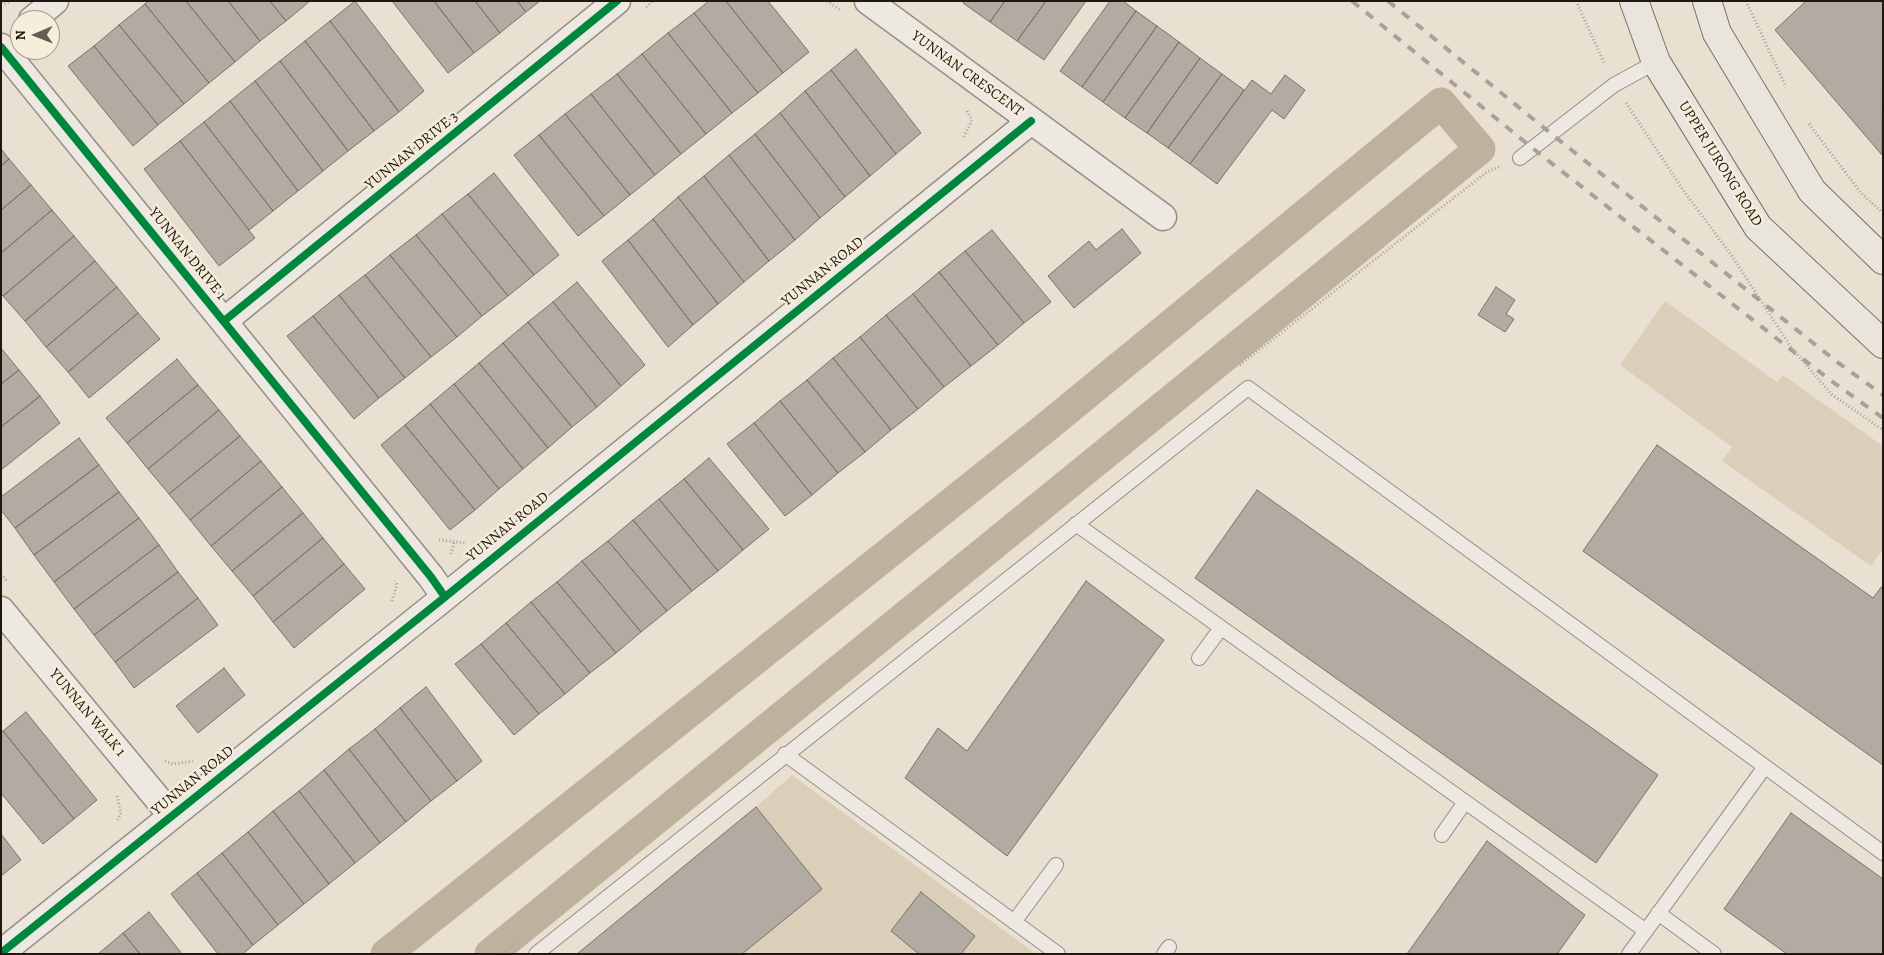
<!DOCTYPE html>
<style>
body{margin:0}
#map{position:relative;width:1884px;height:955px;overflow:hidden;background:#e9e0d1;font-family:Alegreya,serif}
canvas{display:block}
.frame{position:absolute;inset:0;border:2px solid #211610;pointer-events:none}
.north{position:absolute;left:10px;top:10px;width:50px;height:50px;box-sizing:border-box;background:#f7eddb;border:1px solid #a1978a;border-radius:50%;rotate:269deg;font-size:14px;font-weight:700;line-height:20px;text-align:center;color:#211610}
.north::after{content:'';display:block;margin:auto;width:18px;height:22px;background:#675d54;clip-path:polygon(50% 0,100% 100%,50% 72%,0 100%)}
</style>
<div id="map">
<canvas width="1884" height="955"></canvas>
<div class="frame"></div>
<div class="north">N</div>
</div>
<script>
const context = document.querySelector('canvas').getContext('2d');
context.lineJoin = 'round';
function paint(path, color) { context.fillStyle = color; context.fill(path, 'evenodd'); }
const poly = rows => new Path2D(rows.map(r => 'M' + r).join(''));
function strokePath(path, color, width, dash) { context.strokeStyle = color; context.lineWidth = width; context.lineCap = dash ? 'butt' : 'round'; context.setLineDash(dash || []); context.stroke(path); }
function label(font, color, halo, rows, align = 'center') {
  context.font = font + ' Alegreya,serif'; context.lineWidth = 4.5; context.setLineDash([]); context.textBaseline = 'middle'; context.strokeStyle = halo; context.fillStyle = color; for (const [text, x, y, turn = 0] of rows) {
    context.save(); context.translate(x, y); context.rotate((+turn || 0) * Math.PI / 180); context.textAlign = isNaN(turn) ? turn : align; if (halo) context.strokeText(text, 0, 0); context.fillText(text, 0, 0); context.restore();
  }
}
const green = poly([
 [1665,301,1777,382,1783,375,1883,446,1883,549,1871,566,1722,461,1732,447,1620,365],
 [792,775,1036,954,742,954,821,889,756,807]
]);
const canal = poly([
 [386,954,1044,429,1441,103,1480,149,490,954]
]);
const building = poly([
 [148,1,186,1,235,62,209,83,145,4,148,1],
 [186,1,228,1,260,41,235,62,186,1],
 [228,1,270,1,286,21,260,41,228,1],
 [270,1,310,1,286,21,270,1],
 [355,1,424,91,399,112,330,21,355,1],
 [392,1,434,1,474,53,448,73,392,1],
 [434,1,475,1,500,33,474,53,434,1],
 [475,1,517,1,526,12,500,33,475,1],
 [517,1,540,1,526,12,517,1],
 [709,1,726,1,783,73,758,93,694,13,709,1],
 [726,1,768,1,809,52,783,73,726,1],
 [964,1,1005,1,990,22,963,3,964,1],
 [1005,1,1046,1,1017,41,990,22,1005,1],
 [1046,1,1086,1,1044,60,1017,41,1046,1],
 [1110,1,1123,1,1136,11,1082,87,1060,71,1110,1],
 [1806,1,1883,1,1882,155,1775,30,1806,1],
 [145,4,209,83,184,104,119,25,145,4],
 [1136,11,1157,26,1103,102,1082,87,1136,11],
 [694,13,758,93,732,113,668,33,694,13],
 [330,21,399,112,374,131,305,41,330,21],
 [119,25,184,104,158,125,94,46,119,25],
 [1157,26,1179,42,1125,118,1103,102,1157,26],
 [668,33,732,113,706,134,642,54,668,33],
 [305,41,374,131,348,151,280,61,305,41],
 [1179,42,1200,58,1147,133,1125,118,1179,42],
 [94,46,158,125,133,146,68,66,94,46],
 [856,49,921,133,896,154,831,70,856,49],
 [642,54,706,134,681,154,617,74,642,54],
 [1200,58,1222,74,1168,148,1147,133,1200,58],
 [280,61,348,151,323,171,255,81,280,61],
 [831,70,896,154,870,176,805,91,831,70],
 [617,74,681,154,655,175,591,94,617,74],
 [1222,74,1244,90,1190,164,1168,148,1222,74],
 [1285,75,1305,90,1284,119,1272,110,1217,184,1190,164,1252,80,1271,94,1285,75],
 [255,81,323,171,298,191,230,101,255,81],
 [805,91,870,176,845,197,780,113,805,91],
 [591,94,655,175,630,195,565,114,591,94],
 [230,101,298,191,273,211,204,122,230,101],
 [780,113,845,197,820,218,755,134,780,113],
 [565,114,630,195,604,216,539,135,565,114],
 [204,122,273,211,249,230,180,141,204,122],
 [755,134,820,218,795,240,729,155,755,134],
 [539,135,604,216,578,236,514,155,539,135],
 [180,141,255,238,219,266,144,169,180,141],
 [1,149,9,159,1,166,1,149],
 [729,155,795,240,769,261,704,176,729,155],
 [9,159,31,185,1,210,1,166,9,159],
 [494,173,559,255,534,275,468,194,494,173],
 [704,176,769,261,744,282,678,197,704,176],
 [31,185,52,210,1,253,1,210,31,185],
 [468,194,534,275,508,296,442,214,468,194],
 [678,197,744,282,718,304,653,219,678,197],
 [52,210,74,236,3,296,1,293,1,253,52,210],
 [442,214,508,296,482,316,416,235,442,214],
 [653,219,718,304,693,325,628,240,653,219],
 [1122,229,1141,253,1074,308,1048,276,1089,241,1096,250,1122,229],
 [992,230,1051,302,1024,323,965,251,992,230],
 [416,235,482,316,457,337,390,255,416,235],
 [74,236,95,261,25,321,3,296,74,236],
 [628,240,693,325,668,347,602,261,628,240],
 [965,251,1024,323,998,345,939,272,965,251],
 [390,255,457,337,431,357,365,275,390,255],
 [95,261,117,287,46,347,25,321,95,261],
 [939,272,998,345,971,366,913,294,939,272],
 [365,275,431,357,405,378,339,295,365,275],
 [577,282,645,365,621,386,553,302,577,282],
 [117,287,138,313,68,372,46,347,117,287],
 [1496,287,1515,300,1506,314,1514,319,1505,332,1478,315,1496,287],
 [913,294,971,366,944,387,886,315,913,294],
 [339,295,405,378,379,398,313,316,339,295],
 [553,302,621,386,597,407,528,322,553,302],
 [138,313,160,339,89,398,68,372,138,313],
 [886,315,944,387,918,409,860,337,886,315],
 [313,316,379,398,354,419,287,336,313,316],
 [528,322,597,407,572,427,503,343,528,322],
 [860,337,918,409,891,430,833,358,860,337],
 [503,343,572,427,548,448,479,363,503,343],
 [1,348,19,370,1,384,1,348],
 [833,358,891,430,865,452,807,380,833,358],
 [177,359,198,385,127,443,106,418,177,359],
 [479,363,548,448,523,469,454,384,479,363],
 [19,370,40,396,1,427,1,384,19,370],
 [807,380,865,452,838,473,780,401,807,380],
 [454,384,523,469,499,489,430,404,454,384],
 [198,385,219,410,148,469,127,443,198,385],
 [40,396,60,423,1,470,1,427,40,396],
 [780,401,838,473,812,495,754,423,780,401],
 [430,404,499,489,475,510,405,425,430,404],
 [219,410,240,436,169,494,148,469,219,410],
 [754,423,812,495,785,516,727,444,754,423],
 [405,425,475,510,450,530,381,445,405,425],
 [240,436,261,461,190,520,169,494,240,436],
 [79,438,99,465,15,528,1,510,1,497,79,438],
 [1657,445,1873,598,1883,585,1883,765,1583,551,1657,445],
 [709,458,769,529,743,550,684,479,709,458],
 [261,461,282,487,211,546,190,520,261,461],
 [99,465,119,492,34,555,15,528,99,465],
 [684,479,743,550,718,571,659,499,684,479],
 [282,487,303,513,232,571,211,546,282,487],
 [1257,490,1658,775,1596,863,1195,578,1257,490],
 [119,492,139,518,54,582,34,555,119,492],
 [659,499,718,571,692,591,633,520,659,499],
 [303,513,323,538,253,596,232,571,303,513],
 [139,518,159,545,74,609,54,582,139,518],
 [633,520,692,591,667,611,608,541,633,520],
 [323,538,344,564,273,622,253,596,323,538],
 [608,541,667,611,641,632,582,561,608,541],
 [159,545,178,572,94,635,74,609,159,545],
 [582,561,641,632,616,653,557,582,582,561],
 [344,564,365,589,294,648,273,622,344,564],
 [178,572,198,598,115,662,94,635,178,572],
 [1086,581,1164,640,1007,856,905,778,938,728,967,751,1086,581],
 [557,582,616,653,590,673,531,602,557,582],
 [198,598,218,625,134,688,115,662,198,598],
 [531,602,590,673,565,694,506,623,531,602],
 [506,623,565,694,539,714,481,644,506,623],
 [481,644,539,714,514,735,455,664,481,644],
 [224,668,245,695,198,733,176,706,224,668],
 [426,687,482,761,457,781,400,708,426,687],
 [400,708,457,781,431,801,375,729,400,708],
 [26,712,97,800,74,819,3,731,26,712],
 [375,729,431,801,406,822,349,749,375,729],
 [3,731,74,819,43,844,1,793,1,732,3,731],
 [349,749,406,822,380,843,324,770,349,749],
 [324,770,380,843,355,863,299,791,324,770],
 [299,791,355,863,329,884,273,811,299,791],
 [756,807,822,889,742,954,577,954,756,807],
 [273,811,329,884,304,904,248,832,273,811],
 [1791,813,1883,879,1883,954,1787,954,1724,909,1791,813],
 [248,832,304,904,278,925,222,853,248,832],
 [1,834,21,860,1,876,1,834],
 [1487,841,1585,915,1557,954,1407,954,1487,841],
 [222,853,278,925,253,945,197,873,222,853],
 [197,873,253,945,243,954,218,954,171,894,197,873],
 [921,892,975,936,961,954,919,954,891,931,921,892],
 [149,912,182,954,140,954,123,933,149,912],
 [123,933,140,954,98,954,123,933]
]);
const path = poly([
 [827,1,840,10],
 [1576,1,1605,65],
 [1746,1,1786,87],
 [1,3,4,4,9,2],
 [646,7,653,1],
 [1626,103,1683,190,1732,256,1791,347,1831,394,1883,430],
 [1809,124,1861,193,1883,213],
 [964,137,972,120,967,111],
 [1240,365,1487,172,1501,166],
 [439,540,465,543],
 [451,554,454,542],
 [1,574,7,581],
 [392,601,397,585,395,581],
 [165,761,173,764,193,761],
 [117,796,121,813,117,821],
 [502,954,515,943]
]);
const lane = poly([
 [1520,158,1614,85,1656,62],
 [1076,524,1646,931],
 [1199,658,1221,628],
 [785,754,1058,954],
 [1442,835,1465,802],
 [1658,913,1714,954],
 [1014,922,1056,865],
 [536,954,1248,388,1883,853],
 [1164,954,1169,947],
 [1629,954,1764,768]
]);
const street = poly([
 [868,1,1163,217],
 [32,20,55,1],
 [1,47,431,577,445,597],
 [224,321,617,1],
 [1,610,172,816],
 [1,953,445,597,1031,121]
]);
const primary = poly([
 [1634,1,1656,62,1758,227,1883,344],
 [1707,1,1717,33,1812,191,1883,260]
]);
const rail = poly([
 [1352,1,1541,155,1830,380,1883,418],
 [1388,1,1564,144,1837,362,1883,395]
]);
const cycleway = poly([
 [1,47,431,577,445,597],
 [224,321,617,1],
 [1,953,445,597,1031,121]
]);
const streetNames = [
 ["YUNNAN CRESCENT",967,74,36],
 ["YUNNAN DRIVE 3",412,151,-39],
 ["UPPER JURONG ROAD",1720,164,58],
 ["YUNNAN DRIVE 1",187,254,51],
 ["YUNNAN ROAD",823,272,-39],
 ["YUNNAN ROAD",508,527,-39],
 ["YUNNAN WALK 1",87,713,50],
 ["YUNNAN ROAD",193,781,-39]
];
paint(green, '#dbcfba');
strokePath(canal, '#beb29f', 31);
paint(building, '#b1aba1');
strokePath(building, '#78726a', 1);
strokePath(lane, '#948e85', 16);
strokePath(street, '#948e85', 29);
strokePath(primary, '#78726a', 30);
strokePath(path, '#a6a19b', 3, [1, 2.5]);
strokePath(lane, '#ede8e1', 14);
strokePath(street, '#ede8e1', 26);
strokePath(primary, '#eae5dc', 28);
strokePath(rail, '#a6a19b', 4, [9, 9]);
strokePath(cycleway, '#00873e', 8);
label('15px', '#211610', '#f7eddb', streetNames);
</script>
